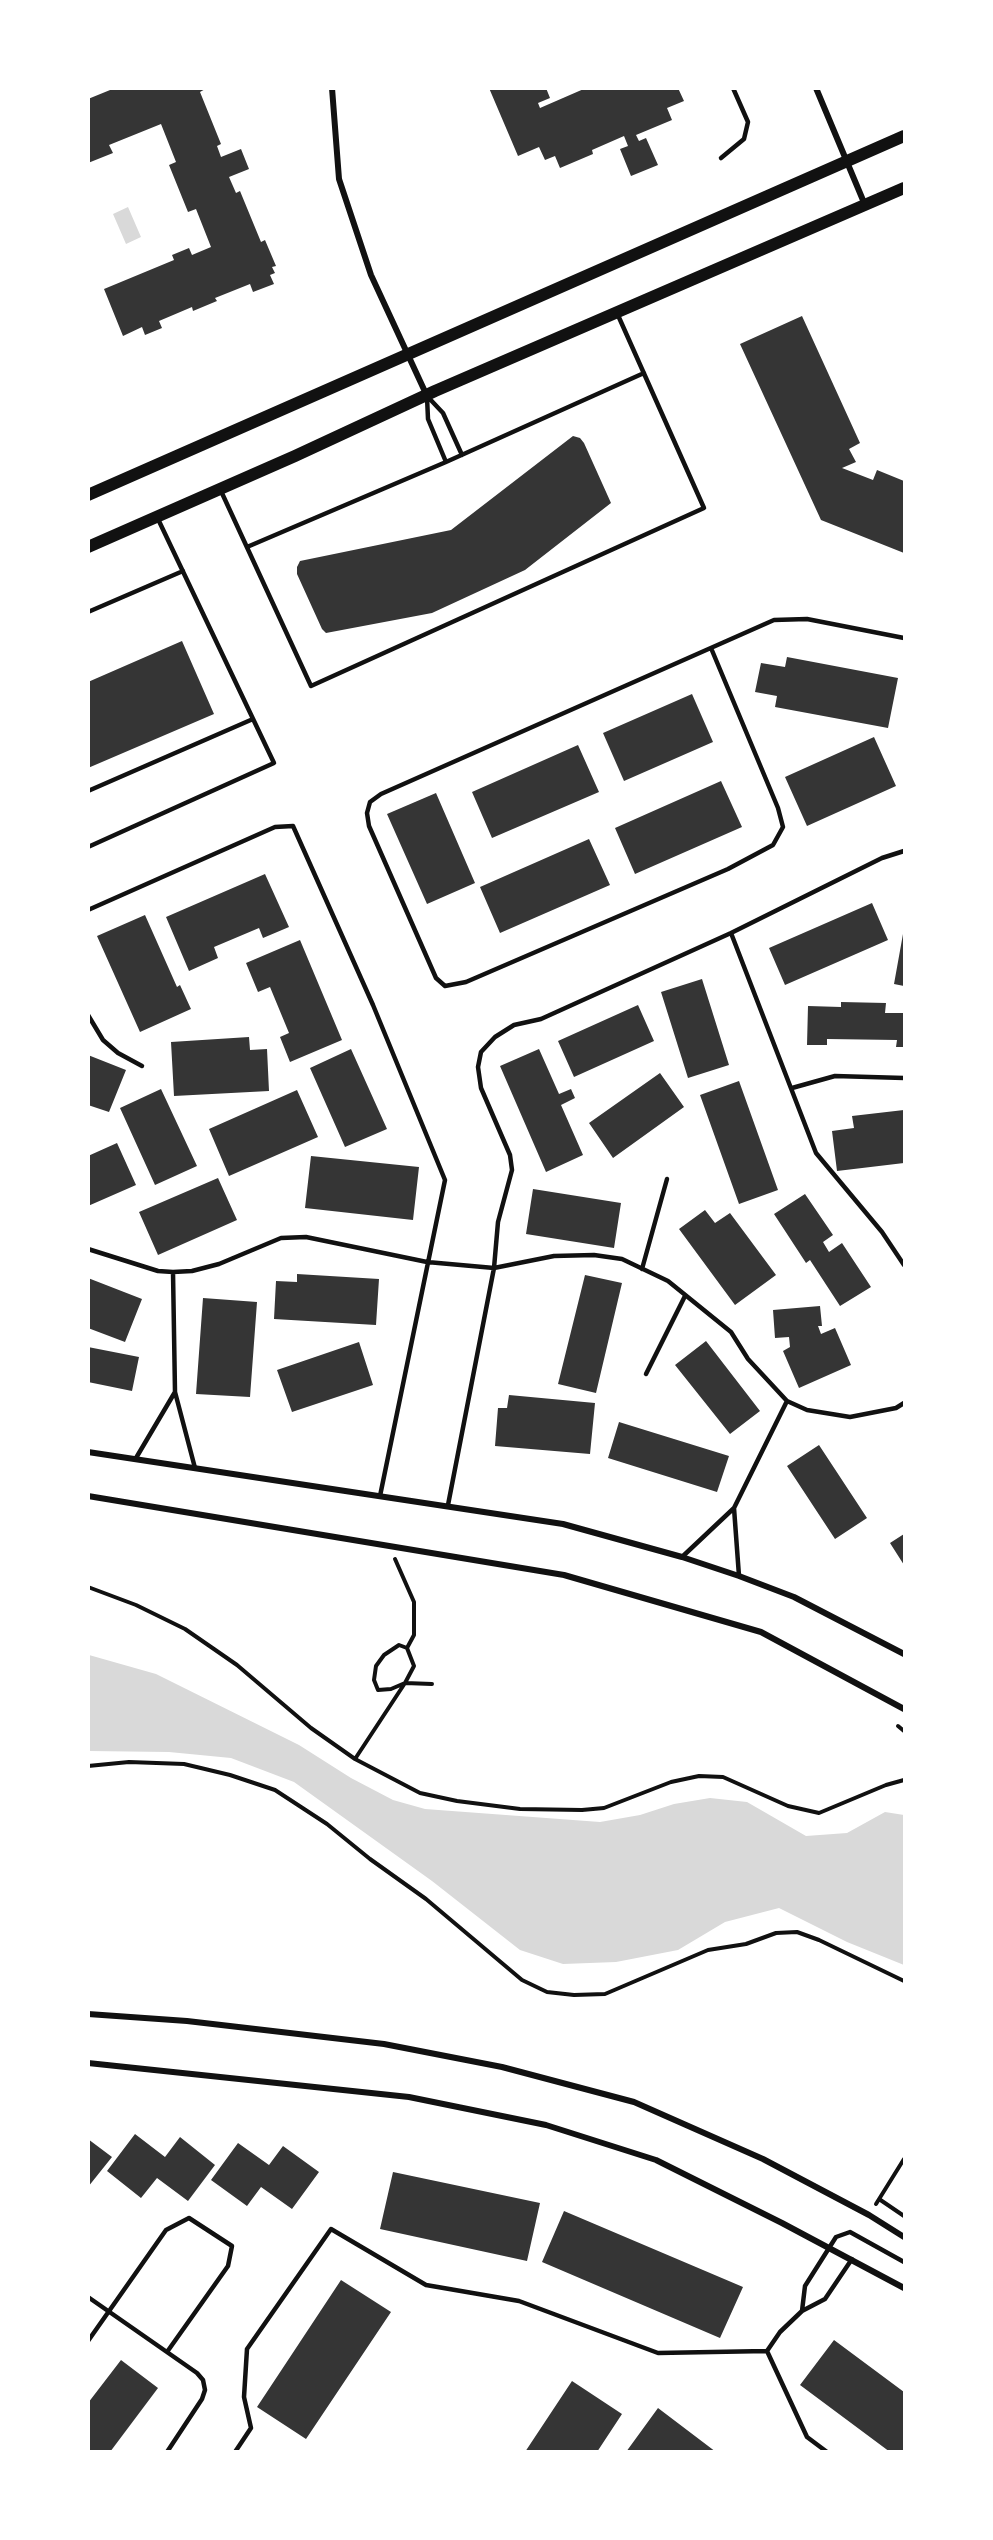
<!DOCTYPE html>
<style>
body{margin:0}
#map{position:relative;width:993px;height:2540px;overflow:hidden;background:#fff;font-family:"Sofia Sans Condensed",sans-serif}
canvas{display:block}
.frame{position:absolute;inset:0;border:90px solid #fff;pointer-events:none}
</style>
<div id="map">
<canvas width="993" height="2540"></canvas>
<div class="frame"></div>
</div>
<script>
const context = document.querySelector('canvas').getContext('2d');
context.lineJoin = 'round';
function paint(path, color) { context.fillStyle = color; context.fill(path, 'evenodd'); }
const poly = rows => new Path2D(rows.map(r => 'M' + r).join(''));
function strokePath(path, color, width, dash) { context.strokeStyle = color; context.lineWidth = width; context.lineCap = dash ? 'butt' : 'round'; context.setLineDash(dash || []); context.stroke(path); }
const water = poly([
 [128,207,141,237,126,244,113,214],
 [89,1655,156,1674,299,1745,351,1778,393,1800,425,1809,600,1822,640,1815,674,1804,710,1798,747,1802,806,1836,847,1833,885,1812,904,1815,904,1965,847,1942,779,1908,725,1922,678,1950,616,1962,563,1964,520,1950,432,1881,294,1782,231,1758,169,1752,89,1751]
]);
const building = poly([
 [115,88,207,88,200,92,221,144,217,146,221,157,241,149,249,169,229,177,236,193,240,191,261,242,265,240,276,266,272,267,275,273,270,275,274,284,253,292,250,284,215,298,217,301,193,311,192,307,159,321,162,328,145,335,142,327,123,336,104,289,174,260,172,255,189,248,192,255,211,247,196,209,188,212,169,165,176,162,161,124,109,145,113,153,88,163,88,99],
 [489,88,546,88,550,98,538,103,540,108,586,88,678,88,684,101,667,108,672,120,636,135,639,141,646,138,658,165,631,176,620,149,628,146,624,136,592,150,593,154,560,168,555,156,545,160,539,147,518,156],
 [802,316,860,443,849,449,856,462,842,468,873,480,877,470,904,481,904,553,821,520,740,344],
 [573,436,580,438,584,443,611,503,525,570,432,613,326,633,322,629,297,574,297,567,300,561,451,530],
 [182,641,214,714,88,768,88,682],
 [787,657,898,678,888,728,775,707,777,696,755,692,761,663,785,667],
 [692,694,713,742,624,781,603,733],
 [874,737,896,786,807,826,785,777],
 [578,745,599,792,492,838,472,792],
 [721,781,742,827,635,874,615,828],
 [436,793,475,883,427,904,387,814],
 [589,839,610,885,500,933,480,887],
 [265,874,289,927,263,938,259,928,214,947,218,958,189,971,166,917],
 [872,903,888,940,785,985,769,948],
 [145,915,177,987,180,985,191,1009,140,1032,97,936],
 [903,934,904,934,904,986,894,984],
 [300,940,342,1040,290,1062,280,1037,289,1033,270,987,258,992,246,963],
 [702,979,729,1065,688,1078,661,992],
 [841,1002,886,1003,885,1013,904,1013,904,1047,896,1047,897,1040,827,1039,827,1045,807,1045,808,1006,841,1007],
 [638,1005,654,1041,574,1077,558,1041],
 [249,1037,250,1050,267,1049,269,1091,174,1096,171,1042],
 [351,1049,387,1129,345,1147,310,1068],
 [539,1049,559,1094,571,1089,575,1098,561,1105,583,1155,546,1172,500,1066],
 [88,1055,126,1070,109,1112,88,1105],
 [660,1073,684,1107,613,1158,589,1123],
 [739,1081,778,1190,739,1204,700,1095],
 [161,1089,197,1166,155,1185,120,1108],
 [297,1090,318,1137,229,1176,209,1129],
 [904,1110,904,1163,837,1171,832,1131,854,1128,852,1116],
 [117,1143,136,1185,88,1206,88,1156],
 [311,1156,419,1167,413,1220,305,1208],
 [218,1178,237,1220,158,1255,139,1212],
 [533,1189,621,1203,614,1248,526,1234],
 [805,1194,833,1235,823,1242,829,1252,842,1243,871,1287,840,1306,810,1260,806,1263,774,1214],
 [705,1210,715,1223,730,1213,776,1275,735,1305,679,1229],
 [297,1274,379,1279,376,1325,274,1319,276,1281,297,1282],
 [585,1275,622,1283,596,1393,558,1384],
 [88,1278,142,1299,125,1342,88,1328],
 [203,1298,257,1302,250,1397,196,1394],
 [820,1306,822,1326,818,1326,821,1334,835,1328,851,1365,799,1388,783,1351,790,1347,789,1337,775,1338,773,1310],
 [706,1341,760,1411,730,1434,675,1365],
 [359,1342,373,1385,292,1412,277,1370],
 [88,1347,139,1357,132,1391,88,1382],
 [509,1395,595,1403,590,1454,495,1446,498,1408,507,1408],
 [619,1422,729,1456,717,1492,608,1458],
 [819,1445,867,1518,835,1539,787,1466],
 [904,1534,904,1565,890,1543],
 [135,2134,165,2157,180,2137,215,2165,188,2201,157,2178,141,2198,107,2171],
 [88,2139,112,2157,88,2187],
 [238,2143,269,2165,283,2146,319,2172,292,2209,261,2187,247,2206,211,2180],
 [393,2172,540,2203,527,2261,380,2229],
 [564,2211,743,2287,720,2338,542,2262],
 [341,2280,391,2312,306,2439,257,2407],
 [834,2340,904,2392,904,2452,890,2452,800,2385],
 [121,2360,158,2388,110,2452,88,2452,88,2403],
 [572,2381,622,2414,597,2452,525,2452],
 [658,2408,716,2452,626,2452]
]);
const path = poly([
 [395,1559,414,1602,414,1635,407,1648],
 [88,1587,136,1605,185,1629,237,1665,311,1728,355,1759,420,1793,457,1801,520,1809,582,1810,604,1808,671,1782,699,1776,723,1777,788,1806,819,1813,886,1785,904,1780],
 [898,1726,904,1731],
 [355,1759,405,1683,391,1689,378,1690,374,1680,376,1666,384,1655,399,1645,407,1648,414,1666,405,1683,432,1684],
 [88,1766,129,1762,184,1764,230,1775,275,1790,327,1824,370,1859,426,1899,522,1980,547,1992,574,1995,605,1994,708,1950,746,1944,776,1933,797,1932,819,1940,904,1981],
 [879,2199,904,2216],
 [876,2204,904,2159]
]);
const service = poly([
 [721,158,744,139,748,122,733,88],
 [427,396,443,413,462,455],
 [427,397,428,419,446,462],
 [221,491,311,686,704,508,617,313],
 [247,547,446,462,644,373],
 [88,612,183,571],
 [711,648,778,808,783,827,773,845,728,869,466,982,445,986,436,978,369,826,367,813,370,802,381,794,774,620,807,619,904,638],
 [88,791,253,719],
 [88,847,274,763,158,519],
 [88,910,275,827,293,826,373,1005,445,1180,380,1496],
 [731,933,816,1153,882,1232,904,1265],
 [88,1015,103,1040,118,1053,142,1066],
 [792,1088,835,1076,904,1078],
 [88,1249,158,1271,173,1272,192,1271,219,1264,281,1238,306,1237,427,1262,494,1268,554,1256,594,1255,622,1259,668,1281,731,1332,748,1359,787,1401,807,1410,850,1417,896,1408,904,1403],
 [642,1269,667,1179],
 [173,1272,175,1392],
 [646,1374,685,1296],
 [136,1458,175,1392,195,1468],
 [448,1505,494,1268,498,1222,512,1170,510,1155,481,1088,478,1067,481,1052,495,1037,514,1025,541,1019,731,933,882,858,904,851],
 [734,1508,739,1576],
 [682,1557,734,1508,787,1401],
 [852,2259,825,2299,802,2311,805,2286,836,2237,850,2232,904,2262],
 [88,2297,197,2373,203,2380,205,2390,202,2399,167,2452],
 [88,2341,166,2230,189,2218,232,2246,228,2266,167,2352],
 [767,2351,780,2332,802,2311],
 [235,2452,251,2428,244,2397,247,2349,331,2229,426,2285,519,2301,658,2353,767,2351,807,2437,827,2452]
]);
const minor = poly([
 [332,88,339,179,371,275,427,396],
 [816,88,865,205],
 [88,1452,563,1524,682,1557,739,1576,794,1597,904,1654],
 [88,1496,564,1575,761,1632,904,1709],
 [88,2014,187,2021,384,2044,502,2067,634,2102,763,2159,869,2215,904,2237],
 [88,2063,409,2097,546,2125,656,2160,782,2223,904,2288]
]);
const secondary = poly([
 [88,495,904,136],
 [88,547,295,456,435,391,904,188]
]);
paint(water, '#d9d9d9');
paint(building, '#353535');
strokePath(path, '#111', 4);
strokePath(service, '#111', 4.5);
strokePath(minor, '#111', 6);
strokePath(secondary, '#111', 12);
</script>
